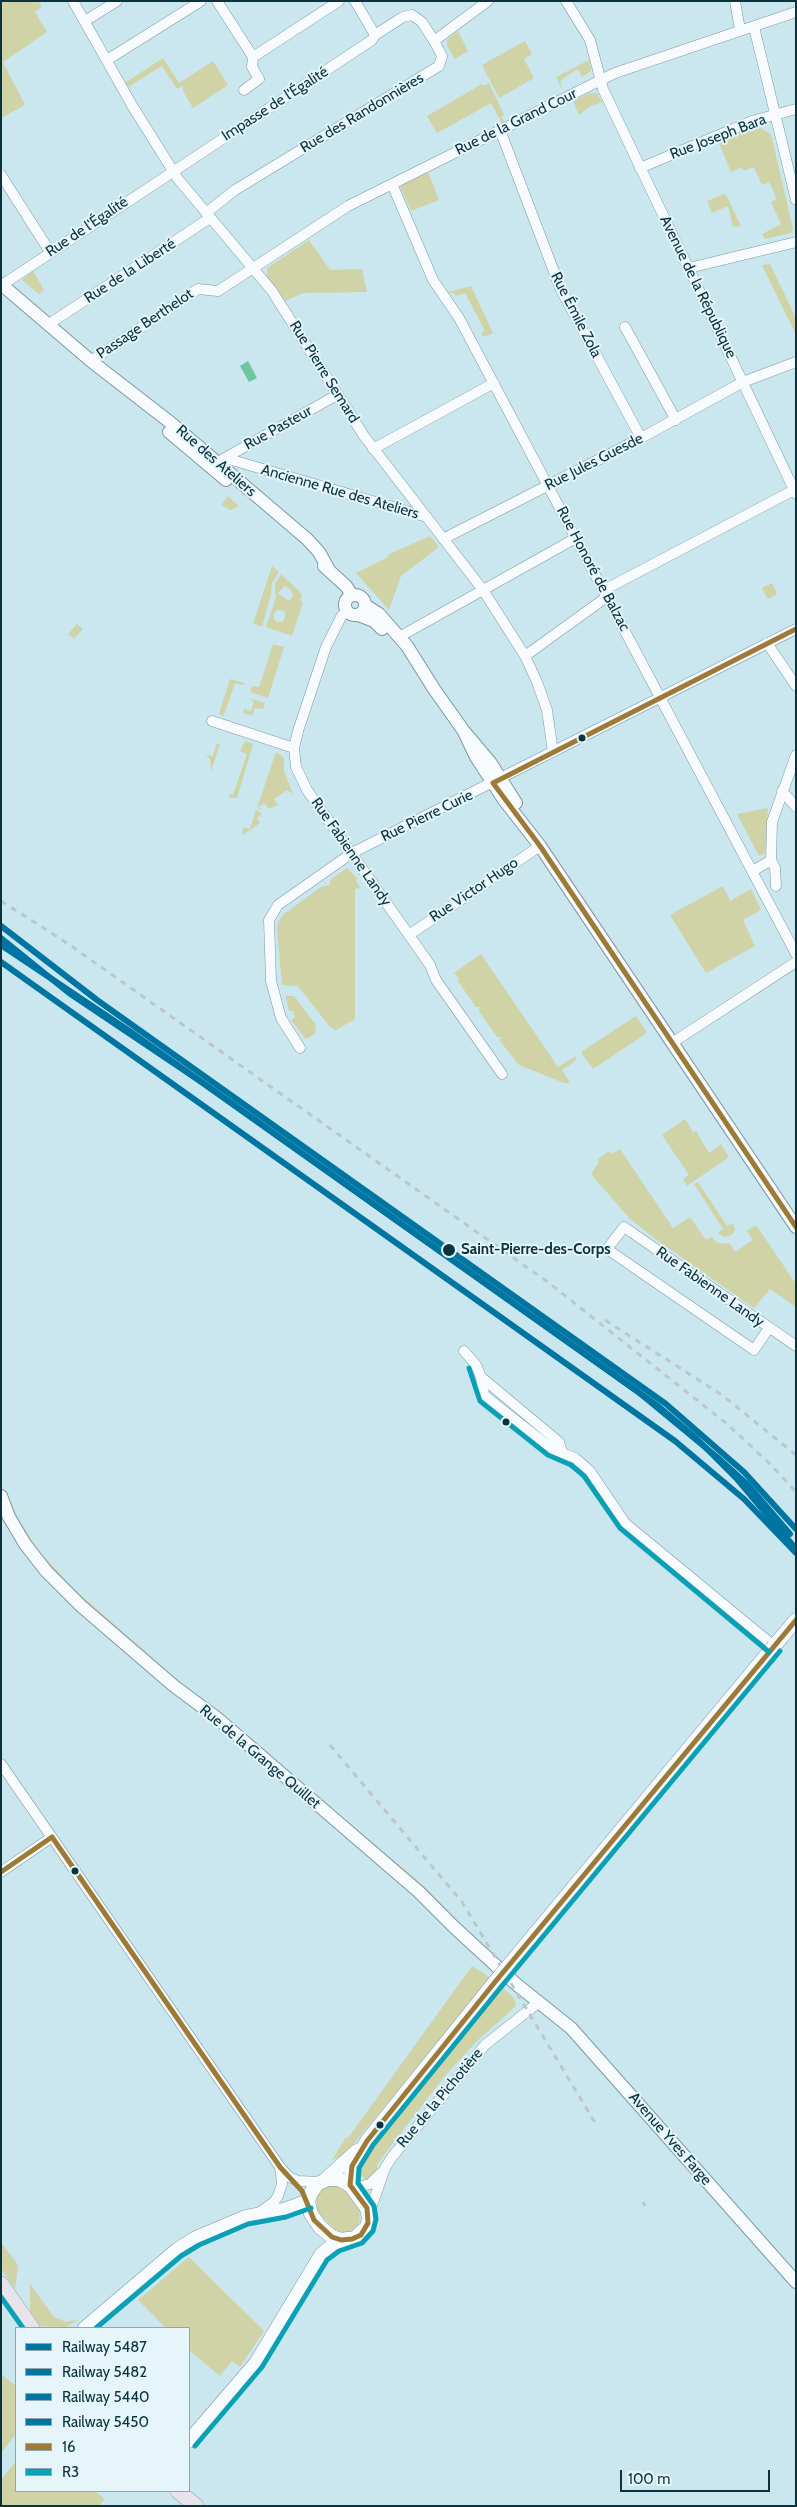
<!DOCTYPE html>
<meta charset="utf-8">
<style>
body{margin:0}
#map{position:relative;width:797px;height:2507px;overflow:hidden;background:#cae6ef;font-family:Cabin,sans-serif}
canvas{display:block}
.frame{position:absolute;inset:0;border:2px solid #0a333d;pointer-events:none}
.legend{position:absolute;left:15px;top:2327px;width:175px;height:165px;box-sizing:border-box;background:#e5f5fa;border:1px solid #8da7ae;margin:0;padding:6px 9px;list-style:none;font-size:15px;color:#0a333d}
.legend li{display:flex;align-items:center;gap:10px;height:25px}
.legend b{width:25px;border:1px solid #8da7ae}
.scale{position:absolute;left:620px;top:2470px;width:150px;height:22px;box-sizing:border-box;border:2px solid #0a333d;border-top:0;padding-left:6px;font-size:15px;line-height:18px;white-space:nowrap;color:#0a333d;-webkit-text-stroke:4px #e5f5fa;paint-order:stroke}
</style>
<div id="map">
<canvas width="797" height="2507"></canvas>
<div class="frame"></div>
<ul class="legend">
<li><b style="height:6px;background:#0075a1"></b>Railway 5487</li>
<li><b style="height:6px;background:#0075a1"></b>Railway 5482</li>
<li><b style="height:6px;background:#0075a1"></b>Railway 5440</li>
<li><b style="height:6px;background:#0075a1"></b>Railway 5450</li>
<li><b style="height:6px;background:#9e7a38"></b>16</li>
<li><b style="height:6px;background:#0aa0b6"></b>R3</li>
</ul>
<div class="scale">100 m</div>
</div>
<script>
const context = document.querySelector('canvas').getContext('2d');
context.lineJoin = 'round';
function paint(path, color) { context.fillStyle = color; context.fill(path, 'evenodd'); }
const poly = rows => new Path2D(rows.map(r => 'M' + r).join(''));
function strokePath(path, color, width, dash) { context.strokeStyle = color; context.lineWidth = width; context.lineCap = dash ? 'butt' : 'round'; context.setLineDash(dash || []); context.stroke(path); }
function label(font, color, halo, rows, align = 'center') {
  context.font = font + ' Cabin,sans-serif'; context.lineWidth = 4; context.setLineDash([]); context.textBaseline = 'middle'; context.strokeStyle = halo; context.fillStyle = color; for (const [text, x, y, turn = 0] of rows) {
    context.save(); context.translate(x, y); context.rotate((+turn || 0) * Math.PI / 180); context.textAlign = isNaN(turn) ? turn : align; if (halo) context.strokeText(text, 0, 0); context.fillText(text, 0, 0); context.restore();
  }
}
const green = poly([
 [1,1,38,1,42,7,35,12,47,32,3,62,25,105,1,118],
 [458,31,468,51,455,59,447,46,447,40],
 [525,41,532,54,524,59,534,78,499,98,482,65],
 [163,58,179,83,213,61,228,85,193,108,183,91,183,86,177,89,162,66,128,87,125,83],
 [589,60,591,71,582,77,578,69,568,75,560,81,563,91,556,77],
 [489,83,506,119,504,115,501,117,504,121,507,121,502,123,491,103,437,133,427,116,482,84,484,86],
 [589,93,597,93,602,102,590,106,579,115,573,101],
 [759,124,758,127,771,134,793,229,791,233,765,239,762,234,781,224,771,202,777,199,769,182,762,185,754,167,744,171,742,167,731,172,718,141],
 [428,172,439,200,411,211,400,186],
 [724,194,726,195,741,226,733,227,728,206,712,213,707,201],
 [309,240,330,270,362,269,367,292,303,293,285,301,267,278,267,268],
 [770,264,796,318,796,335,762,265],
 [33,271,44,290,39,294,22,280],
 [471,286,493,333,483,337,481,333,485,331,465,293,456,296,454,293,445,293],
 [228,496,230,498,239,506,231,510,221,505],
 [430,536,439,547,401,576,389,610,356,573,388,557,387,555],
 [272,566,279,572,272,583,271,595,262,627,253,623],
 [281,574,302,594,300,600,303,602,292,636,266,627,276,597,275,584],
 [285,586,291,590,293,597,288,601,278,593],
 [277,610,282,610,286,614,283,622,277,622,274,619,273,615],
 [772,583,777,594,768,599,762,588],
 [77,624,83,629,74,639,68,634],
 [273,644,284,647,268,698,250,692,252,686,259,687],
 [230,679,244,683,243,685,235,683,223,717,219,714],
 [248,698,265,703,263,709,255,708,252,716,243,713,244,709,251,711,254,701],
 [245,741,253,744,237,798,229,798,229,794,233,795,247,754,240,751],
 [217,743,220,744,211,771,210,759,206,755,213,756],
 [276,752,284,758,284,771,293,794,287,790,274,799,278,805,269,809,264,803,259,807,261,810,257,808],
 [768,808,765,853,759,856,737,814],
 [256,810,262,814,257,818,260,823,243,835,243,827,250,829],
 [347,868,357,878,356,881,361,888,355,889,355,1019,336,1030,330,1027,298,986,282,985,277,930,278,922,284,914,321,887,330,885,330,880],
 [723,886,730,901,751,889,761,910,743,920,755,946,706,973,670,915],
 [481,954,558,1067,576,1056,575,1061,562,1070,570,1083,564,1083,519,1065,500,1041,501,1037,497,1037,479,1011,480,1007,476,1007,458,981,459,978,454,973],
 [285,993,286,996,294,996,316,1025,315,1034,306,1039,291,1020,295,1017,293,1011,289,1011],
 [636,1016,647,1033,593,1069,581,1052],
 [685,1119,693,1132,696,1131,709,1153,721,1144,729,1157,687,1186,683,1179,689,1175,662,1135],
 [620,1149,673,1228,690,1217,706,1240,712,1237,718,1243,730,1244,735,1252,753,1240,747,1231,756,1225,796,1284,796,1307,770,1289,754,1308,661,1243,630,1219,591,1174,599,1162,597,1160,609,1151,612,1154],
 [698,1182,727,1226,733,1223,735,1229,732,1235,725,1237,719,1234,718,1233,723,1229,694,1184],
 [10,1500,19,1520,38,1550,74,1589,181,1683,245,1733,268,1753,267,1755,190,1694,89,1607,48,1566,27,1539,7,1501],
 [346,1820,425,1887,448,1911,449,1916,345,1822],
 [472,1966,491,1978,351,2147,340,2157,332,2160,346,2137,348,2138],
 [503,1988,514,1998,516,2006,478,2040,444,2077,384,2155,377,2165,377,2170,366,2181,358,2172,376,2144],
 [331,2184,345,2188,360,2210,359,2225,352,2231,342,2233,335,2230,318,2212,316,2196,322,2188],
 [1,2242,18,2265,15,2289,1,2269],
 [189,2257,264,2331,240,2367,232,2361,220,2376,189,2350,189,2328,166,2328,138,2300],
 [30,2284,54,2317,66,2322,79,2319,65,2328,40,2326,30,2311],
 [1,2374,16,2386,16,2434,1,2453],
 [16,2461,16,2491,95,2491,105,2499,99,2506,1,2506,1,2480]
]);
const water = poly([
 [248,361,257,378,249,382,240,366]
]);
const minor = poly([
 [73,1,133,107,178,179,272,291,364,436,483,590,525,656,537,682,547,710,553,752],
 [217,1,253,57,339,1],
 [355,1,375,35,403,17,412,15,422,22,434,41],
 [566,1,590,40,603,89,796,494],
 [735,1,740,30],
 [85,21,117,1],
 [754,27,796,200],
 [107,60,201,1],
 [244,90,259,79,252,67,253,57],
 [500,130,561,290,641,438],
 [640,168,752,121,796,109],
 [1,175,50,252],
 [392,184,433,280,459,318,796,954],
 [206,213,235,190,439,66,442,56,434,41,488,1],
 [689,268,796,242],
 [2,285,372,40,375,35],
 [49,324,210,218],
 [625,327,676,420],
 [91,361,198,289,218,291,348,206,615,73,796,12],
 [373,449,494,383],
 [225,458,427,517],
 [223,459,337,395],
 [443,539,641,438,743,382,796,362],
 [604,590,794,490],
 [347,610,341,617,326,647,298,731,294,748,296,767,307,790,430,965,436,980,502,1074],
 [399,637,576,538],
 [767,643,796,686],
 [525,656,608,596],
 [212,721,294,748],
 [782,791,796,807],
 [771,860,775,868,776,886],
 [753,871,771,860,772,822,796,755],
 [409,935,540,846],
 [672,1043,796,962],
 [300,1048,281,1018,271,981,269,920,278,905,352,853,796,629],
 [769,1328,754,1350,607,1249,624,1227,796,1346],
 [464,1351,476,1365,481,1377,482,1387,485,1396,552,1449,575,1458,590,1471,625,1523,774,1646],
 [481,1377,559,1442,562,1452],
 [1,1764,280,2167,289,2177,298,2181,321,2182],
 [1,1872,52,1837],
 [353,2188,370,2184,381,2173],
 [260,2212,274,2202,278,2196,282,2184,280,2167],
 [369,2214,385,2168,392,2157,485,2045,539,2002]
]);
const tertiary = poly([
 [1,284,91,361,171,423,307,539,319,552,329,570],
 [169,432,226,480],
 [324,566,346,586,352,595],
 '345 605a10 10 0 1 1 20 0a10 10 0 1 1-20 0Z',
 [365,605,379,614,407,646,434,689,463,730,490,762,516,803],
 [358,615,374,621,382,629],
 [463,730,476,757,504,800,540,846,796,1227],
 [1,1496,9,1517,25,1544,46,1571,81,1606,174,1686,217,1718,419,1892,454,1927,516,1984,571,2028,796,2282]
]);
const secondary = poly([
 [774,1646,796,1620],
 [328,2179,339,2179,350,2185,367,2208,369,2219,367,2227,355,2238,341,2240,332,2237,320,2227,311,2214,308,2201,311,2193,317,2184,328,2179],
 [325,2180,357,2151],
 [350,2185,352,2166,367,2141,495,1982],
 [85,2328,177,2250,196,2238,246,2217,284,2210,308,2201],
 [189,2441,256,2363,321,2255,333,2245,345,2240]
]);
const primary = poly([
 [1,2284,32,2328],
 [178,2491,196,2506]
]);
const rail = poly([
 [1,901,67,943,549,1283,727,1424,769,1463,796,1492],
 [605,1320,722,1395,796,1455],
 [330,1745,462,1902,597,2126],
 [643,2202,645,2206]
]);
const secondaryBridge = poly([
 [495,1982,774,1646]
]);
const bus1 = poly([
 [796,629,493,783,540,846,796,1227],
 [52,1837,280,2167,302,2191,314,2220,332,2237,341,2240,352,2239,361,2235,368,2223,367,2208,350,2185,352,2166,367,2141,495,1982,796,1620],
 [1,1872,52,1837]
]);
const bus2 = poly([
 [469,1368,480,1401,548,1455,571,1465,584,1476,620,1528,769,1652],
 [1,2297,23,2328],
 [96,2328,181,2256,199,2245,248,2224,286,2217,311,2208],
 [195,2446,262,2367,327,2260,339,2251,362,2243,373,2231,376,2219,374,2206,358,2183,359,2168,373,2145,501,1987,780,1651]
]);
const rail1 = poly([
 [1,938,69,993,203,1083,658,1406,696,1438,737,1479,796,1549]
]);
const rail2 = poly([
 [1,926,97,1000,666,1404,744,1472,796,1529]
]);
const rail3 = poly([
 [1,945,131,1032,637,1391,717,1457,748,1485,790,1534]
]);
const rail4 = poly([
 [1,962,675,1441,744,1499,796,1553]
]);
const markers = [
 [582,738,4.5,"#0a333d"],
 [449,1250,7,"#0a333d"],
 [506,1422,4.5,"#0a333d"],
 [75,1871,4.5,"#0a333d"],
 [380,2125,4.5,"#0a333d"]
];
const streetNames = [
 ["Impasse de l'Égalité",275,104,-33],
 ["Rue des Randonnières",362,113,-31],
 ["Rue de la Grand Cour",516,122,-26],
 ["Rue Joseph Bara",718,137,-21],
 ["Rue de l'Égalité",87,227,-34],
 ["Rue de la Liberté",130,271,-33],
 ["Avenue de la République",698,287,64],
 ["Rue Émile Zola",576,315,63],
 ["Passage Berthelot",145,324,-34],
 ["Rue Pierre Semard",324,372,58],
 ["Rue Pasteur",278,428,-29],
 ["Rue des Ateliers",216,461,41],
 ["Rue Jules Guesde",594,462,-27],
 ["Ancienne Rue des Ateliers",340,492,16],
 ["Rue Honoré de Balzac",593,569,62],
 ["Rue Pierre Curie",427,816,-26],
 ["Rue Fabienne Landy",351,852,55],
 ["Rue Victor Hugo",474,890,-34],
 ["Rue Fabienne Landy",710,1287,35],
 ["Rue de la Grange Quillet",260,1757,40],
 ["Rue de la Pichotière",440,2098,-50],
 ["Avenue Yves Farge",670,2139,49]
];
const stopNames = [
 ["Saint-Pierre-des-Corps",461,1250]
];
paint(green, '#d0d3a6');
paint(water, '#6ec6a1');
strokePath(minor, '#7e989f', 11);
strokePath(tertiary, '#7e989f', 14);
strokePath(secondary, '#7e989f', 15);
strokePath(primary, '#9ea0ae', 16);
strokePath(minor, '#f7fbfd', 10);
strokePath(tertiary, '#f7fbfd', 12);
strokePath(secondary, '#f7fbfd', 14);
strokePath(primary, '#e7e3ea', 15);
strokePath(rail, '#bdc7ca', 3, [6, 6]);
strokePath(secondaryBridge, '#7e989f', 15, []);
strokePath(secondaryBridge, '#f7fbfd', 14);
strokePath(bus1, '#9e7a38', 5);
strokePath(bus2, '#0aa0b6', 5);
strokePath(rail1, '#0075a1', 6);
strokePath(rail2, '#0075a1', 6);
strokePath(rail3, '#0075a1', 6);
strokePath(rail4, '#0075a1', 6);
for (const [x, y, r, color] of markers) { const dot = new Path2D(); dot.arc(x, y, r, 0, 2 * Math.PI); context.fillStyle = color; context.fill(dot); strokePath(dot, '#e5f5fa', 2); }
label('15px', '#0a333d', '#e5f5fa', streetNames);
label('bold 15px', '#0a333d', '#e5f5fa', stopNames, 'left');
</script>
